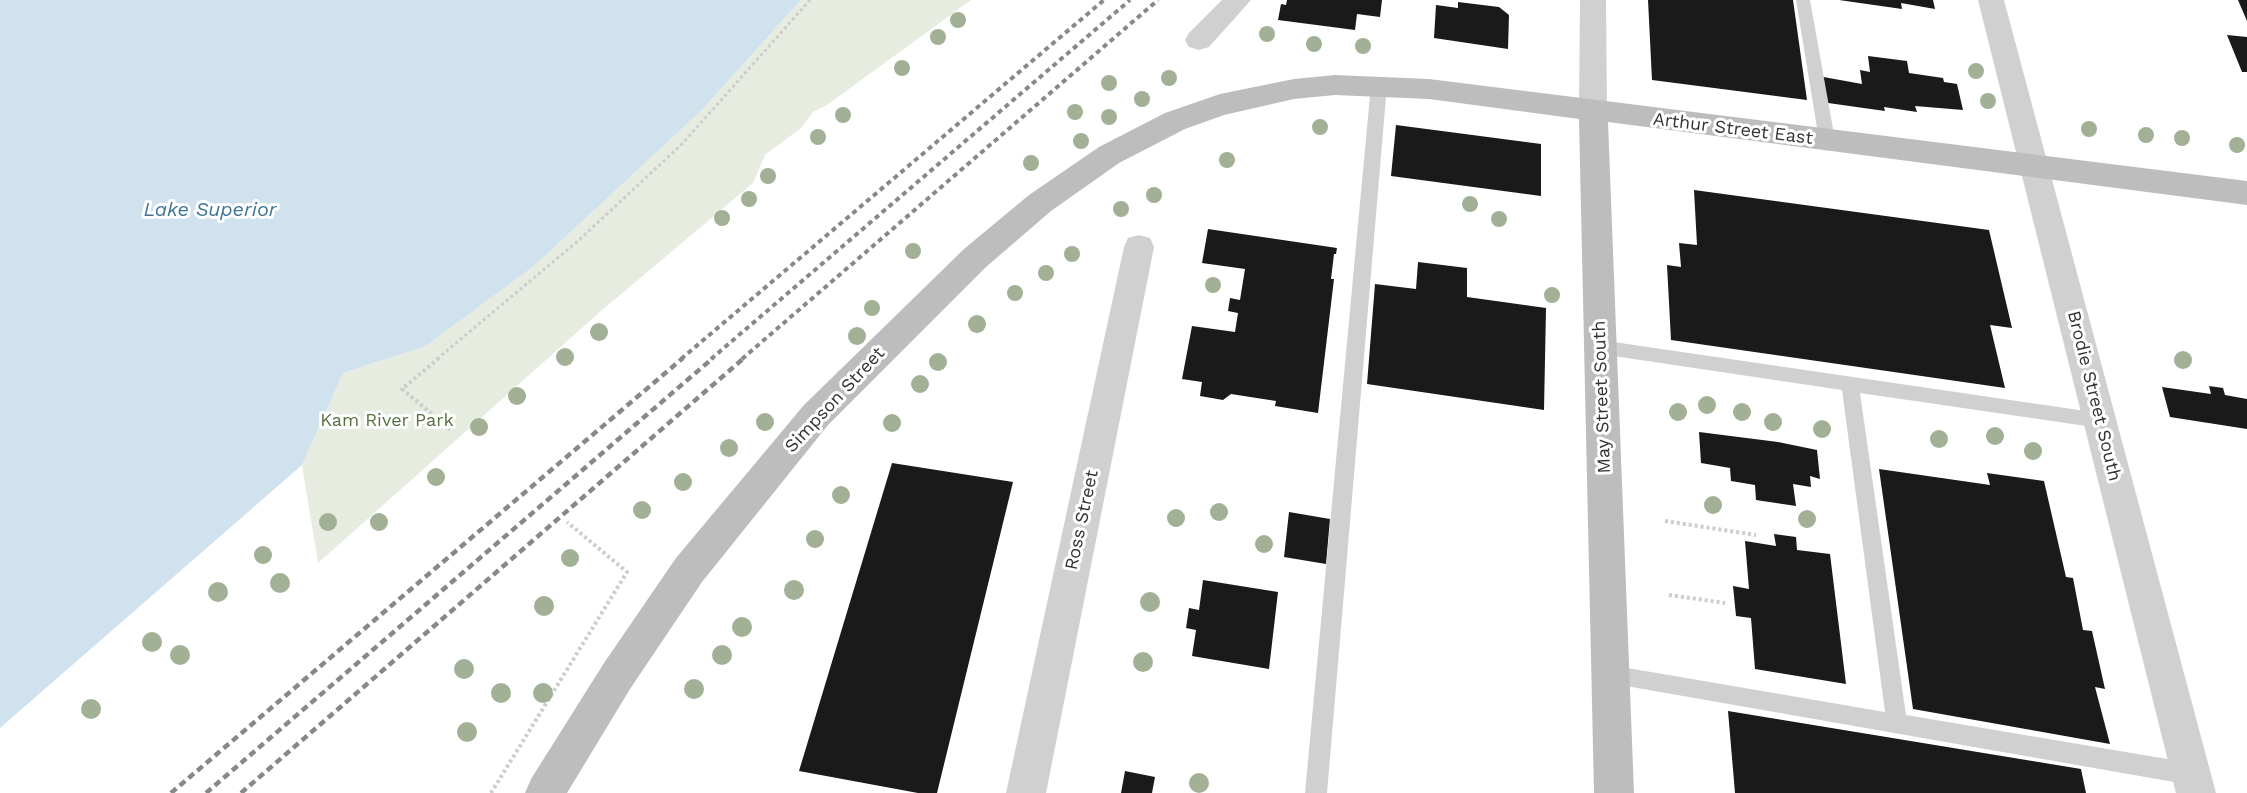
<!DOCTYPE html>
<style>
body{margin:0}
canvas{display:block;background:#fff}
</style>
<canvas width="2247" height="793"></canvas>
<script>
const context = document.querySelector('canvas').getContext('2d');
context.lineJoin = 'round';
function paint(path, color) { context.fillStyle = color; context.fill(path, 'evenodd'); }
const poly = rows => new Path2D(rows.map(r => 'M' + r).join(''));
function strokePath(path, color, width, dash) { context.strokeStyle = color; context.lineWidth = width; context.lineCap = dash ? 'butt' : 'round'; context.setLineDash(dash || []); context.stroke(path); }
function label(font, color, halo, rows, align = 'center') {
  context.font = font + ' "Work Sans",sans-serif'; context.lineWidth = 6; context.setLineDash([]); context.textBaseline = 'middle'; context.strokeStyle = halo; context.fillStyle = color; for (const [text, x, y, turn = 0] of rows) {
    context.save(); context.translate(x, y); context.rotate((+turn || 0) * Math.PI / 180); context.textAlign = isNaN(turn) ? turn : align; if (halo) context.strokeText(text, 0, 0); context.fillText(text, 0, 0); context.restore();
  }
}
const green = poly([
 [801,0,971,0,827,105,813,112,801,128,765,155,753,183,601,311,318,563,302,465,343,373,426,346,534,266,702,110]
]);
const water = poly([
 [0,0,801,0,702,110,534,266,426,346,343,373,302,465,0,728]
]);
const building = poly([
 [1287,0,1382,0,1380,17,1357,14,1355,30,1278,20,1281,4,1286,5],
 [1648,0,1793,0,1807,100,1652,80],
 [1839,0,1933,0,1935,9,1901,3,1902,9],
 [2238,0,2247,0,2247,21],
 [1458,2,1499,7,1509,15,1508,49,1434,38,1436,5,1458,8],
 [2227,35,2247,37,2247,72,2242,72],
 [1868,56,1907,61,1909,73,1943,78,1944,82,1957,84,1963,110,1915,106,1917,112,1884,107,1885,111,1821,102,1818,76,1862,84,1860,70,1870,72],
 [1396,125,1541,144,1541,196,1391,176],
 [1694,190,1989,230,2012,328,1990,325,2005,388,1671,340,1667,265,1681,267,1679,243,1697,245],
 [1208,229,1337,248,1336,254,1334,254,1331,279,1334,279,1318,413,1275,406,1276,401,1231,394,1223,400,1200,396,1202,382,1182,379,1192,326,1235,332,1238,313,1228,311,1230,298,1240,300,1245,269,1202,263],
 [1418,262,1467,268,1467,297,1546,308,1544,410,1367,384,1375,284,1416,289],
 [2209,386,2223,388,2225,395,2247,399,2247,429,2170,417,2162,387,2211,394],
 [1699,432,1778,442,1817,450,1820,479,1810,476,1811,487,1793,484,1796,506,1756,500,1755,485,1731,481,1730,468,1701,463],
 [892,463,1013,482,937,793,918,793,799,771],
 [1879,469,1990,485,1987,473,2044,481,2066,577,2073,578,2083,630,2092,631,2105,689,2095,687,2110,744,1913,709],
 [1289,512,1330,519,1326,564,1284,557],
 [1774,534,1796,537,1797,550,1830,554,1846,684,1755,669,1751,618,1736,616,1733,586,1749,589,1745,541,1776,546],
 [1203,580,1278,592,1269,669,1192,656,1196,630,1186,628,1189,608,1199,610],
 [1728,711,2081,769,2086,793,1735,793],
 [1125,771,1155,777,1152,793,1121,793]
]);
const pathFar1 = poly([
 [437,359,578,241,682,144,810,0]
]);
const path = poly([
 [439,358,402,389,451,430],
 [1665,521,1756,535],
 [1669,595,1725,603],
 [491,793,627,572,567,522]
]);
const service = poly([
 [1796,0,1810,0,1835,140,1833,144,1827,146,1821,144,1819,140,1796,0],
 [1379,79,1384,81,1387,85,1327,793,1305,793,1371,85,1374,81,1379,79],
 [1600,340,2106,414,2109,420,2106,426,2100,428,1860,393,1906,715,2191,763,2199,766,2202,774,2199,782,2191,785,1603,682,1600,675,1603,668,1610,665,1885,712,1842,390,1600,354,1594,352,1591,347,1594,342,1600,340]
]);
const minor = poly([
 [1222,0,1251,0,1209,47,1199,50,1189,47,1185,40,1189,33,1222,0],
 [1580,0,1606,0,1607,111,1603,119,1593,122,1583,119,1579,111,1580,0],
 [1978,0,2004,0,2216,793,2176,793,1978,0],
 [1139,235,1150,238,1154,247,1046,793,1006,793,1124,247,1128,238,1139,235]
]);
const secondary = poly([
 [1335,75,1429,79,2247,181,2247,205,1608,122,1634,793,1594,793,1579,119,1429,99,1335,95,1294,99,1224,115,1185,129,1119,163,1051,211,986,267,828,425,702,582,630,689,567,793,525,793,531,779,604,663,676,558,804,405,964,249,1029,195,1099,147,1165,113,1220,94,1294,79,1335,75]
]);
const railFar1 = poly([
 [681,359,1104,0],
 [711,359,1130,0],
 [742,359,1158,0]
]);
const rail = poly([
 [171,793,683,358],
 [206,793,713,358],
 [241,793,744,358]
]);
const trees = [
 [958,20,8],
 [1267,34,8],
 [938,37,8],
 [1314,44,8],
 [1363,46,8],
 [902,68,8],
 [1976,71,8],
 [1169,78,8],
 [1109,83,8],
 [1142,99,8],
 [1988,101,8],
 [1075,112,8],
 [843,115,8],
 [1109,117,8],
 [1320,127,8],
 [2089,129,8],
 [2146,135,8],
 [818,137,8],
 [2182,138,8],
 [1081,141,8],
 [2237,145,8],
 [1227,160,8],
 [1031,163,8],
 [768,176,8],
 [1154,195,8],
 [749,199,8],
 [1470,204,8],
 [1121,209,8],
 [722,218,8],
 [1499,219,8],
 [913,251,8],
 [1072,254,8],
 [1046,273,8],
 [1213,285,8],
 [1015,293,8],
 [1552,295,8],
 [872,308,8],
 [977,324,9],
 [599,332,9],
 [857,336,9],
 [565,357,9],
 [2183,360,9],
 [938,362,9],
 [920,384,9],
 [517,396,9],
 [1707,405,9],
 [1678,412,9],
 [1742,412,9],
 [765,422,9],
 [1773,422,9],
 [892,423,9],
 [479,427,9],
 [1822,429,9],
 [1995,436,9],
 [1939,439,9],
 [729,448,9],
 [2033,451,9],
 [436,477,9],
 [683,482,9],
 [841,495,9],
 [1713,505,9],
 [642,510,9],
 [1219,512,9],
 [1176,518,9],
 [1807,519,9],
 [328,522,9],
 [379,522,9],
 [815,539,9],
 [1264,544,9],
 [263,555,9],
 [570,558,9],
 [280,583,10],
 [794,590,10],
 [218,592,10],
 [1150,602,10],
 [544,606,10],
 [742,627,10],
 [152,642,10],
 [180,655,10],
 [722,655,10],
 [1143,662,10],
 [464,669,10],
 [694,689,10],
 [501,693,10],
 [543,693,10],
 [91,709,10],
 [467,732,10],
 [1199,783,10]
];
const streetNames = [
 ["Arthur Street East",1733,129,7],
 ["Brodie Street South",2094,396,76],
 ["May Street South",1602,397,-92],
 ["Simpson Street",835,400,-47],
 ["Ross Street",1082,520,-78]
];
const parkNames = [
 ["Kam River Park",387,421]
];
const waterNames = [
 ["Lake Superior",210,210]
];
paint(green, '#e6ecdf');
paint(water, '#cfe2ee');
paint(building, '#1a1a1a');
strokePath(pathFar1, '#cdcdcd', 3, [3, 3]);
strokePath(path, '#cdcdcd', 4, [3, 3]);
paint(service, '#d0d0d0');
paint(minor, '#d0d0d0');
paint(secondary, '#bdbdbd');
strokePath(railFar1, '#888', 4, [5, 4]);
strokePath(rail, '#888', 4.5, [7, 4.5]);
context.fillStyle = '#a2b095';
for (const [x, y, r] of trees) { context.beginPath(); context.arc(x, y, r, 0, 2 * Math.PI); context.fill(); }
label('18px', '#333', '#fff', streetNames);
label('18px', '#56703f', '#fff', parkNames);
label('italic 20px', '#3f7597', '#fff', waterNames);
</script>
